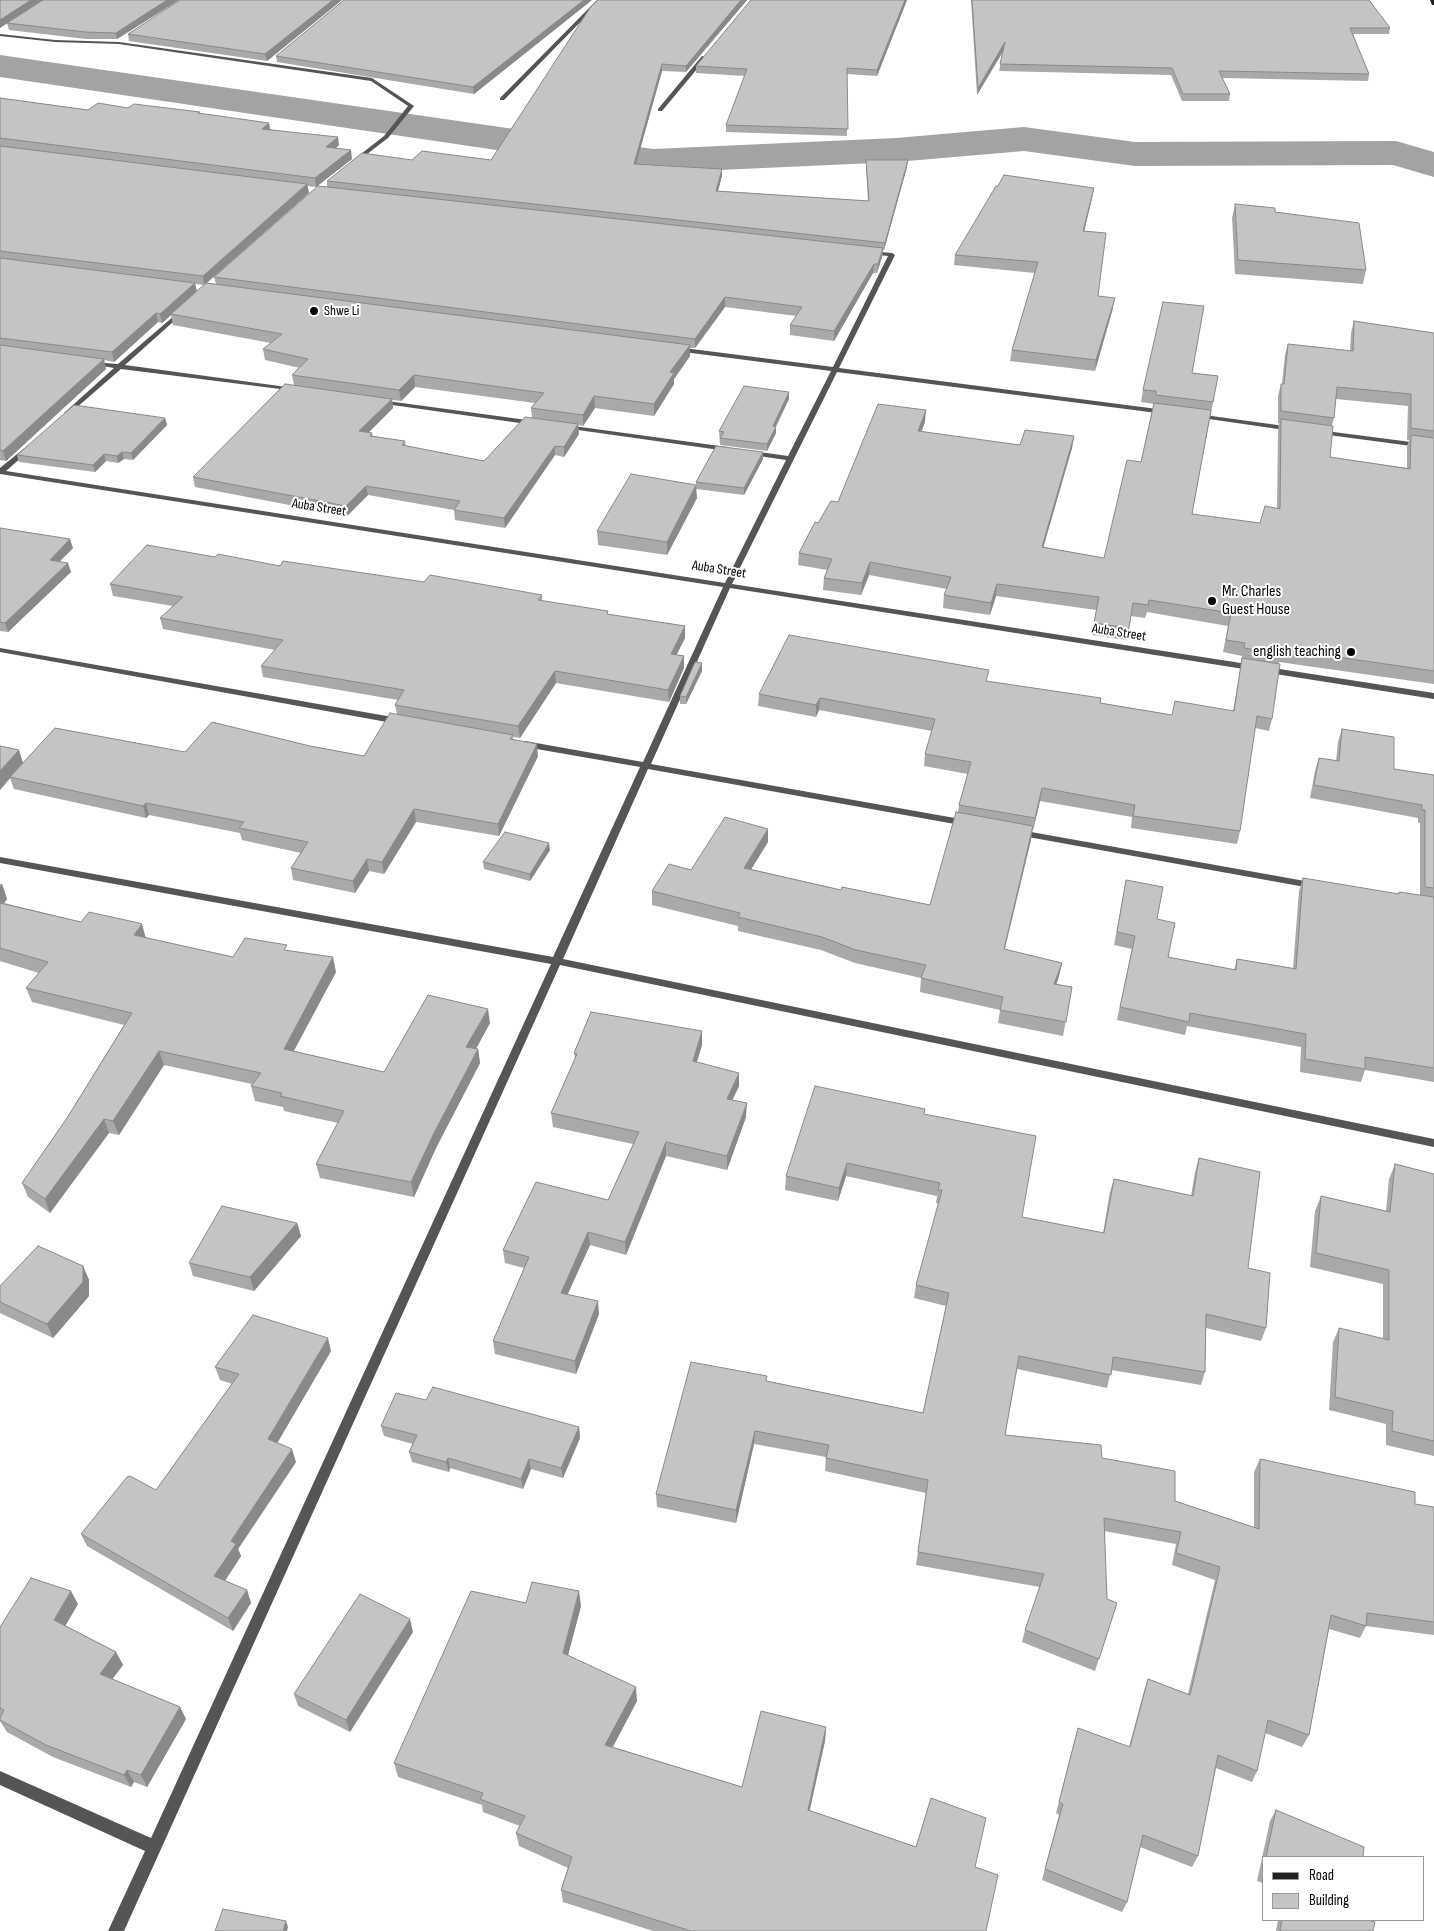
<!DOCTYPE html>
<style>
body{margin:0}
#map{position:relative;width:1434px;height:1931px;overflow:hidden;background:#fff;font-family:"Sofia Sans Condensed",sans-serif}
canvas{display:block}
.legend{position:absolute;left:1262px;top:1856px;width:162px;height:65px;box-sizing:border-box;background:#fff;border:1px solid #999;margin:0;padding:6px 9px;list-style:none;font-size:15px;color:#000}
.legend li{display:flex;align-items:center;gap:10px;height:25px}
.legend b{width:25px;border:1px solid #999}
</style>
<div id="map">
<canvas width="1434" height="1931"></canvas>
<ul class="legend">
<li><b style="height:6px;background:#222"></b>Road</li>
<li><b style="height:14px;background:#c4c4c4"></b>Building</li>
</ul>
</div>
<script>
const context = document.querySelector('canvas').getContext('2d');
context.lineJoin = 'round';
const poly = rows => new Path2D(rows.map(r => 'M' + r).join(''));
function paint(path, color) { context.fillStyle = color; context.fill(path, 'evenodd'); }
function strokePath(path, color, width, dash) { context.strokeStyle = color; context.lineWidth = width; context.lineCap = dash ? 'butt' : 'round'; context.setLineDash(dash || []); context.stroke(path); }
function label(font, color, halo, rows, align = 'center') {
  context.font = font + ' "Sofia Sans Condensed",sans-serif'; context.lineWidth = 4; context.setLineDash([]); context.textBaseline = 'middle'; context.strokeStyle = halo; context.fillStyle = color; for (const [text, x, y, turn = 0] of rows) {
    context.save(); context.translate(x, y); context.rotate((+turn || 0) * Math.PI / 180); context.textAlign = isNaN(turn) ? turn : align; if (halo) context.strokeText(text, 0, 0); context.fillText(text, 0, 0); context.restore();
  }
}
const river = poly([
 [0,55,653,149,896,138,1024,127,1135,142,1396,141,1434,152,1434,177,1393,165,1135,166,1024,151,896,162,653,173,0,77,0,55]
]);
const minor = poly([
 [597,0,602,0,504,100,500,100,500,98,597,0],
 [0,34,55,40,119,42,372,78,414,106,388,138,354,164,352,163,352,161,384,136,408,106,371,81,119,44,55,42,0,36,0,34],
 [702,56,707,57,662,111,658,111,658,109,702,56],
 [870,251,892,253,895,255,839,368,1165,410,1168,412,1165,414,837,372,732,584,1434,693,1434,699,730,588,651,764,966,820,971,823,966,826,648,769,563,959,1434,1139,1434,1147,560,965,124,1931,108,1931,145,1851,0,1785,0,1771,151,1838,551,964,0,863,0,857,553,957,640,767,525,747,521,744,525,741,643,762,723,587,0,474,0,468,27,446,30,446,30,450,6,471,725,583,786,460,752,455,748,453,752,451,788,456,831,371,676,351,673,349,676,347,833,367,888,256,868,254,868,252,870,251],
 [181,310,183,311,183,313,125,365,294,388,296,389,296,391,121,369,68,415,64,415,64,413,114,368,91,364,91,362,118,364,181,310],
 [380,400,534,421,538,423,534,425,378,403,378,401,380,400],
 [1197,414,1292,427,1296,429,1292,431,1195,417,1193,416,1197,414],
 [566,425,727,447,731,449,727,451,564,428,564,426,566,425],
 [1318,430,1434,445,1434,449,1321,434,1318,434,1318,430],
 [0,648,398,718,402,721,398,724,0,652,0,648],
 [1020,830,1316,883,1321,886,1316,889,1017,835,1015,833,1020,830]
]);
const secondary = poly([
 [1430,0,1434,0,1434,5,1432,5,1430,0]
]);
const wall = poly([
 [0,0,179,0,117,39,86,39,9,30,7,23,0,28],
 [342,0,267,61,129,41,128,34],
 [592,0,474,94,277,62,276,56],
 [598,0,747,0,686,72,662,71,636,164,722,176,718,191,868,201,866,167,866,160,907,167,884,250,883,250,882,257,877,273,873,273,834,341,790,335,790,325,797,316,725,307,695,348,690,348,690,356,674,379,674,384,654,416,595,408,583,426,578,425,579,434,564,457,555,455,505,528,455,520,454,510,368,495,347,516,195,487,193,477,294,385,292,375,300,368,265,360,263,349,271,343,173,325,171,315,162,323,158,322,114,362,104,360,106,369,6,461,0,460,0,98,88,110,128,108,201,114,269,123,270,129,339,145,336,148,352,159,316,187,307,186,309,193,207,283,216,284,214,277,327,187,327,181,412,160,491,160],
 [195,284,204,285,197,292],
 [415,387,535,403,531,408,532,418,484,461,406,446,405,441,373,436,372,433,369,432,393,408,392,400,401,401],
 [907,0,877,76,847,74,847,136,726,132,726,125,745,76,696,73,696,66],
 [971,0,1369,0,1390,28,1389,34,1353,34,1369,74,1368,81,1222,78,1230,94,1229,101,1182,101,1171,75,999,71,1003,52,977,95],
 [1094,188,1092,198,1084,231,1098,296,1113,308,1095,371,1010,361,1012,350,1035,273,954,265,955,255],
 [1235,204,1366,270,1363,284,1235,274,1232,218],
 [1354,321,1434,333,1434,684,1279,662,1272,719,1269,731,1255,728,1240,831,1237,844,1131,828,1132,817,1040,801,1033,830,1032,830,1031,840,1005,949,1062,963,1059,976,1056,984,1072,987,1063,1036,998,1023,1000,1010,920,992,921,978,855,963,821,950,738,931,738,926,652,905,652,891,768,829,768,842,751,869,841,890,930,905,958,813,959,805,968,774,924,766,925,754,932,731,819,710,816,717,758,706,759,694,988,681,1100,703,1172,715,1233,711,1242,661,1241,661,1242,656,1223,652,1228,626,1147,612,1145,618,1131,616,1127,640,1092,635,1096,610,996,596,990,615,943,608,944,595,947,589,869,575,861,595,823,590,824,578,827,570,798,565,799,553,818,523,838,502,925,422,921,432,1020,445,1074,436,1072,448,1043,547,1104,558,1141,462,1154,404,1141,402,1143,390,1192,373,1218,376,1192,514,1260,523,1277,509,1278,431,1279,423,1278,423,1278,396,1281,384,1282,384,1285,355,1288,344,1350,351,1351,333],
 [1336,399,1408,406,1407,440,1409,440,1407,447,1407,468,1330,457,1332,425,1334,418],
 [789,399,776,427,776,433,767,451,720,445,719,431],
 [165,418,167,425,133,460,124,459,118,463,106,461,95,472,19,462,17,455],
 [763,459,744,495,696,489,696,482],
 [697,498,667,555,598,545,597,531],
 [0,528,73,548,60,561,71,572,8,632,0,631],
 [215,557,280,566,542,595,542,601,608,614,685,626,685,638,676,655,684,656,684,668,669,702,556,683,520,738,513,737,513,740,538,756,499,836,416,822,384,874,369,871,355,893,293,880,291,868,301,853,242,840,240,833,149,815,146,818,14,789,10,778,0,790,0,746,23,763,185,752,310,746,364,756,397,714,395,705,398,700,263,677,261,666,275,650,163,629,160,618,173,606,113,596,110,584],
 [702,663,702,671,686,704,680,704,680,696],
 [1342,729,1394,769,1434,775,1434,1082,1365,1070,1361,1082,1300,1072,1301,1047,1187,1026,1185,1035,1117,1020,1132,949,1114,945,1126,880,1157,919,1168,957,1234,970,1237,959,1293,968,1299,891,1303,878,1398,894,1399,892,1420,895,1420,823,1418,823,1418,818,1310,798,1315,771,1319,758,1336,761,1338,742],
 [550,850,530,881,484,869,483,862],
 [0,884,2,884,7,899,4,903,146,938,233,957,288,950,336,972,294,1051,384,1072,490,1023,476,1048,478,1049,480,1063,436,1148,414,1197,320,1178,316,1164,338,1123,284,1111,283,1107,255,1101,251,1086,252,1084,164,1065,119,1135,109,1133,50,1213,28,1197,22,1183,67,1118,124,1025,32,1002,26,988,39,973,0,961],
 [702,1031,702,1045,697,1062,739,1086,732,1100,746,1117,727,1170,666,1156,626,1255,590,1245,568,1294,599,1314,576,1374,495,1354,493,1341,524,1268,505,1263,503,1250,608,1200,633,1144,553,1127,551,1113,575,1059,574,1053],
 [925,1114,1022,1217,1103,1233,1110,1192,1114,1179,1191,1196,1195,1172,1199,1158,1248,1268,1266,1328,1261,1341,1206,1328,1205,1372,1201,1385,1111,1370,1107,1388,1017,1369,1005,1435,1102,1458,1175,1501,1254,1528,1254,1472,1260,1459,1415,1504,1434,1507,1434,1635,1366,1626,1360,1638,1329,1629,1309,1735,1302,1747,1265,1733,1257,1771,1252,1782,1216,1768,1198,1856,1192,1867,1140,1847,1127,1902,1122,1912,1042,1880,1059,1815,1056,1813,1075,1739,1078,1728,1129,1747,1144,1691,1148,1679,1188,1694,1215,1580,1172,1565,1176,1544,1104,1531,1107,1599,1117,1603,1095,1671,1022,1642,1025,1630,1040,1587,916,1565,926,1493,825,1471,826,1457,754,1444,736,1523,657,1507,656,1494,767,1381,923,1413,946,1306,914,1298,916,1285,939,1204,936,1203,937,1196,846,1176,838,1201,785,1190,786,1176],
 [1395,1164,1434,1174,1434,1456,1386,1445,1386,1424,1329,1410,1333,1342,1339,1328,1383,1339,1383,1284,1310,1267,1315,1211,1321,1196,1386,1211,1389,1179],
 [297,1223,301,1236,254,1291,193,1276,189,1263],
 [83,1266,89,1280,89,1296,53,1338,0,1313,0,1286],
 [331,1351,277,1443,296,1462,238,1549,241,1556,225,1581,247,1590,251,1603,233,1631,87,1546,81,1534,156,1490,232,1384,220,1380,215,1367],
 [426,1400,579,1427,580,1438,563,1478,531,1469,523,1489,450,1468,449,1472,412,1462,409,1452,413,1444,384,1436,381,1426],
 [526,1603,581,1606,568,1655,637,1701,613,1747,742,1787,826,1727,825,1741,809,1810,975,1867,986,1931,653,1931,563,1902,561,1890,568,1868,519,1846,516,1833,520,1826,483,1812,482,1805,398,1777,394,1763],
 [78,1604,65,1626,116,1652,123,1665,112,1679,180,1707,186,1719,147,1787,134,1782,131,1787,53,1757,7,1732,0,1721,0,1627],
 [413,1632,350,1732,298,1706,294,1694],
 [1276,1810,1363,1857,1263,1857,1263,1883,1257,1881,1270,1821],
 [1278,1920,1368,1920,1373,1931,1276,1931]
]);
const shadedWall = poly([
 [31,0,43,0,0,28,0,20],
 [167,0,179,0,117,39,116,33],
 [333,0,342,0,267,61,265,54],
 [584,0,592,0,474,94,473,87],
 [741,0,747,0,686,72,686,66],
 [905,0,907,0,877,76,877,70],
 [1005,42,1004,49,977,95,978,88],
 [662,64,662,71,634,171,634,164],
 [269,123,270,132,262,129],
 [338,137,339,145,327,156,326,147],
 [351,150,352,159,316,187,315,178],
 [908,160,907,167,884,250,885,243],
 [722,169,722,176,716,198,716,191],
 [307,184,309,193,204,285,203,276],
 [1094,188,1092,198,1082,241,1083,231],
 [883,248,882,257,877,273,878,264],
 [874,264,873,273,834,341,834,331],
 [195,283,197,292,162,323,160,314],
 [725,297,725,307,695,348,695,339],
 [1115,298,1113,308,1095,371,1096,360],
 [156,313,158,322,114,362,112,352],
 [690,345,690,356,674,379,674,384,654,416,654,404,670,372],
 [104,359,106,369,6,461,3,451],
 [414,375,415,387,401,401,399,390],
 [789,392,789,399,772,433,773,426],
 [594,396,595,408,583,426,583,415],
 [392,399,393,408,361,440,359,431],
 [926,410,925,422,917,443,918,431],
 [165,418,167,425,133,460,131,453],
 [578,424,579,434,564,457,564,447],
 [776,427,776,433,767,451,767,444],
 [1074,436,1072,448,1040,559,1042,547],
 [555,446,555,455,505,528,504,518],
 [122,452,124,459,118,463,117,456],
 [763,452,763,459,744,495,744,488],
 [104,454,106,461,95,472,93,465],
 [696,485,697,498,667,555,667,542],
 [366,486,368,495,347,516,346,506],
 [70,539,73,548,52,569,50,560],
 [870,562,869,575,861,595,862,583],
 [68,563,71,572,8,632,5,623],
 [997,584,996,596,990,615,991,603],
 [685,626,685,638,671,666,671,654],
 [684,656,684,668,669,702,668,690],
 [702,663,702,671,686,704,686,697],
 [555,671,556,683,520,738,518,726],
 [820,698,819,710,816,717,816,705],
 [537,744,538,756,499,836,498,824],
 [19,750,23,763,0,790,0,771],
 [1042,788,1040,801,1033,830,1035,818],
 [146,803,149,815,146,818,143,806],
 [414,809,416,822,384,874,382,862],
 [1033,826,1031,840,1001,962,1004,949],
 [768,829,768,842,744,881,744,868],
 [549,843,550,850,530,881,530,874],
 [367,859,369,871,355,893,353,881],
 [2,884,7,899,0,909,0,887],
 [142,924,146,939,134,935],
 [333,957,336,972,287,1063,284,1049],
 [1062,963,1059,976,1052,998,1054,984],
 [488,1009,490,1023,469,1062,466,1047],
 [702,1031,702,1045,693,1074,693,1061],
 [478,1049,480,1063,436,1148,414,1197,411,1182,434,1133],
 [159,1051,164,1065,119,1135,113,1121],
 [739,1073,739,1086,727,1112,727,1099],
 [747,1103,746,1117,727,1170,727,1156],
 [104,1119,109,1133,50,1213,45,1199],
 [666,1142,666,1156,626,1255,625,1242],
 [847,1163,846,1176,838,1201,839,1188],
 [297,1223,301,1236,254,1291,250,1277],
 [588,1232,590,1245,562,1306,561,1293],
 [83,1266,89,1280,89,1296,53,1338,47,1324],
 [598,1301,599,1314,576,1374,575,1361],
 [328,1338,331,1351,272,1452,268,1439],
 [579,1427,580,1438,563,1478,561,1468],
 [755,1431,754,1444,736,1523,736,1510],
 [292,1449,296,1462,238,1549,241,1556,220,1588,214,1576,231,1541],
 [448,1458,450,1468,449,1472,446,1462],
 [529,1459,531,1469,523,1489,521,1479],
 [247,1590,251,1603,233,1631,228,1618],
 [71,1591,78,1604,61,1633,54,1620],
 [579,1591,581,1606,565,1667,563,1653],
 [410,1619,413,1632,350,1732,346,1720],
 [116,1652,123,1665,107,1686,100,1674],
 [636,1687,637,1701,606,1759,605,1745],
 [180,1707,186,1719,147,1787,141,1775],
 [826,1727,825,1741,807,1823,808,1810],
 [127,1770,134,1782,131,1787,124,1775],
 [286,1921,288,1927,287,1931,283,1931]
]);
const building = poly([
 [0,0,31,0,0,20,0,0],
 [43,0,167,0,116,33,85,32,7,23,43,0],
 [180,0,333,0,265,54,128,34,180,0],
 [344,0,584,0,473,87,276,56,344,0],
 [598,0,741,0,686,66,662,64,634,164,722,169,716,191,869,201,866,160,908,160,885,243,327,181,362,153,412,160,422,151,491,160,590,8,598,0],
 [751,0,905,0,877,70,847,68,848,129,726,125,747,69,696,66,751,0],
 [972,0,1369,0,1390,28,1350,28,1369,74,1219,71,1230,94,1183,94,1172,68,1000,64,1005,42,978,88,972,0],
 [0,98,88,110,98,103,128,108,134,104,200,112,198,113,269,123,262,129,338,137,326,147,351,150,315,178,0,138,0,98],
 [0,146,307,184,203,276,0,251,0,146],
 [1004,175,1094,188,1083,231,1106,233,1098,296,1115,298,1096,360,1012,350,1038,262,955,255,996,186,998,186,1004,175],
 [318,186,883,248,878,264,874,264,834,331,790,325,802,307,725,297,695,339,214,277,318,186],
 [1235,204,1275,208,1275,212,1359,223,1366,270,1238,260,1235,204],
 [0,258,195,283,160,314,156,313,112,352,0,338,0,258],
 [206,283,690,345,670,372,674,373,654,404,594,396,583,415,531,408,544,393,414,375,399,390,292,375,308,359,263,349,282,334,171,314,206,283],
 [1163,302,1204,306,1192,373,1218,376,1213,402,1156,395,1156,391,1143,390,1163,302],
 [1354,321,1434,333,1434,431,1411,428,1411,394,1337,387,1334,418,1281,411,1281,384,1284,384,1288,344,1353,351,1354,321],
 [0,345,104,359,3,451,0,450,0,345],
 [285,384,392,399,359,431,372,433,370,436,405,441,402,445,484,461,525,417,578,424,564,447,555,446,504,518,454,510,460,501,366,486,346,506,193,477,285,384],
 [744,386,789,392,773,426,776,427,767,444,720,438,724,432,719,431,744,386],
 [1154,403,1211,410,1192,514,1260,523,1265,506,1280,509,1281,419,1333,426,1330,457,1410,469,1411,435,1434,438,1434,671,1282,649,1281,654,1244,648,1245,643,1226,640,1231,613,1149,600,1148,605,1133,603,1129,628,1094,623,1099,597,997,584,991,603,944,595,951,577,870,562,862,583,824,578,832,559,799,553,815,522,818,523,831,501,838,502,878,404,926,410,918,431,1020,445,1025,430,1074,436,1042,547,1104,558,1127,460,1141,462,1154,403],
 [74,405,165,418,131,453,122,452,117,456,104,454,93,465,17,455,74,405],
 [716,446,763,452,744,488,696,482,716,446],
 [631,474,696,485,667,542,597,531,631,474],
 [0,528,70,539,50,560,68,563,5,623,0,622,0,528],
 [147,545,215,557,218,554,280,566,283,561,424,582,430,575,542,595,538,600,608,611,607,614,685,626,671,654,684,656,668,690,555,671,518,726,395,705,404,690,261,666,283,640,160,618,183,597,110,584,147,545],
 [789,635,989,670,986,681,1101,698,1100,703,1172,715,1175,701,1234,711,1242,658,1280,664,1272,719,1257,716,1240,831,1133,816,1135,805,1042,788,1035,818,959,805,971,762,925,754,935,719,820,698,816,705,759,694,789,635],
 [695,662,702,663,686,697,680,696,695,662],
 [390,713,513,735,510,739,537,744,498,824,414,809,382,862,367,859,353,881,291,868,308,842,239,828,244,822,146,803,143,806,10,777,55,728,185,752,212,722,310,746,364,756,390,713],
 [1342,729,1394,737,1394,769,1434,775,1434,888,1425,887,1425,810,1422,810,1422,805,1314,785,1319,758,1339,761,1342,729],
 [0,746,19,750,0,771,0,746],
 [956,812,1033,826,1004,949,1062,963,1054,984,1072,987,1066,1022,1000,1010,1003,997,921,978,926,965,856,950,822,937,738,917,740,913,652,891,669,864,691,870,725,817,768,829,744,868,841,890,842,887,930,905,956,812],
 [505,832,549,843,530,874,483,862,505,832],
 [1303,878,1399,894,1399,892,1434,897,1434,1068,1365,1057,1365,1069,1305,1059,1306,1034,1190,1013,1189,1022,1120,1007,1135,936,1117,932,1126,880,1163,887,1157,919,1175,923,1168,957,1236,970,1237,959,1296,969,1303,878],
 [0,903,81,922,89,912,139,923,142,924,134,935,233,957,245,938,287,945,284,950,333,957,284,1049,384,1072,428,995,488,1009,466,1047,478,1049,434,1133,411,1182,316,1164,344,1111,280,1096,282,1093,251,1086,261,1073,159,1051,113,1121,104,1119,45,1199,22,1183,67,1118,132,1013,26,988,48,962,0,948,0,903],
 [591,1012,702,1031,693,1061,739,1073,727,1099,747,1103,727,1156,666,1142,625,1242,588,1232,561,1293,598,1301,575,1361,493,1341,529,1257,503,1250,536,1182,608,1200,639,1132,551,1113,577,1054,574,1053,591,1012],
 [815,1086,925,1109,924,1114,1036,1136,1022,1217,1104,1233,1114,1179,1193,1196,1199,1158,1260,1172,1248,1268,1270,1273,1266,1328,1206,1314,1205,1372,1113,1357,1111,1375,1019,1356,1005,1435,1101,1445,1102,1458,1175,1471,1175,1501,1259,1529,1260,1459,1415,1492,1415,1504,1434,1507,1434,1622,1367,1613,1366,1626,1331,1615,1309,1735,1268,1720,1257,1771,1218,1755,1198,1856,1143,1835,1127,1902,1045,1869,1063,1804,1059,1802,1078,1728,1130,1747,1148,1679,1190,1695,1220,1567,1176,1553,1181,1532,1104,1518,1107,1599,1117,1603,1099,1659,1025,1630,1044,1574,918,1552,928,1480,826,1458,829,1445,755,1431,736,1510,656,1494,691,1362,767,1376,766,1381,923,1413,949,1293,916,1285,942,1190,938,1190,940,1183,847,1163,839,1188,786,1176,815,1086],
 [1395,1164,1434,1174,1434,1441,1392,1431,1393,1411,1335,1397,1339,1328,1389,1340,1389,1270,1316,1253,1321,1196,1390,1212,1395,1164],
 [222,1206,297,1223,250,1277,189,1263,222,1206],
 [38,1246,83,1266,83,1282,47,1324,0,1302,0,1286,38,1246],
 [253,1315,328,1338,268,1439,292,1449,231,1541,236,1544,214,1576,247,1590,228,1618,81,1534,127,1477,130,1476,156,1490,239,1374,215,1367,253,1315],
 [433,1387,579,1427,561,1468,529,1459,521,1479,448,1458,446,1462,409,1452,417,1435,381,1426,396,1393,426,1400,433,1387],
 [31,1578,71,1591,54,1620,116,1652,100,1674,180,1707,141,1775,127,1770,124,1775,46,1745,0,1720,0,1718,4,1710,0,1708,0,1627,31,1578],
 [532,1582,579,1591,563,1653,636,1687,605,1745,742,1787,761,1711,826,1727,808,1810,916,1847,931,1798,986,1818,975,1867,998,1875,986,1931,691,1931,561,1890,572,1857,516,1833,525,1816,480,1799,483,1793,394,1763,471,1591,526,1603,532,1582],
 [360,1594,410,1619,346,1720,294,1694,360,1594],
 [1276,1810,1364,1847,1363,1857,1266,1857,1276,1810],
 [223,1909,286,1921,283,1931,215,1931,223,1909],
 [1282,1920,1368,1920,1375,1922,1373,1931,1280,1931,1282,1920]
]);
const markers = [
 [314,311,5,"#000"],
 [1212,601,5,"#000"],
 [1351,652,5,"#000"]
];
const farPoinames = [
 ["Shwe Li",324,311]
];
const farStreetnames = [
 ["Auba Street",319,508,9],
 ["Auba Street",719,570,9],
 ["Auba Street",1119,633,9]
];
const poiNames = [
 ["Mr. Charles",1222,592],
 ["Guest House",1222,610],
 ["english teaching",1341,652,"right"]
];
paint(river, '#a3a3a3');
paint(minor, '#555');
paint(secondary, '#222');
paint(wall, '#a9a9a9');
paint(shadedWall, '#898989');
paint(building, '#c4c4c4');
strokePath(building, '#898989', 1);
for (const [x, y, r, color] of markers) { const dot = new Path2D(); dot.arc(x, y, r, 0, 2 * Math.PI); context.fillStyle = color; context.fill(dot); strokePath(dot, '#fff', 2); }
label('14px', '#000', '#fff', farPoinames, 'left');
label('14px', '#000', '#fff', farStreetnames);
label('16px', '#000', '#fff', poiNames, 'left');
</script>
